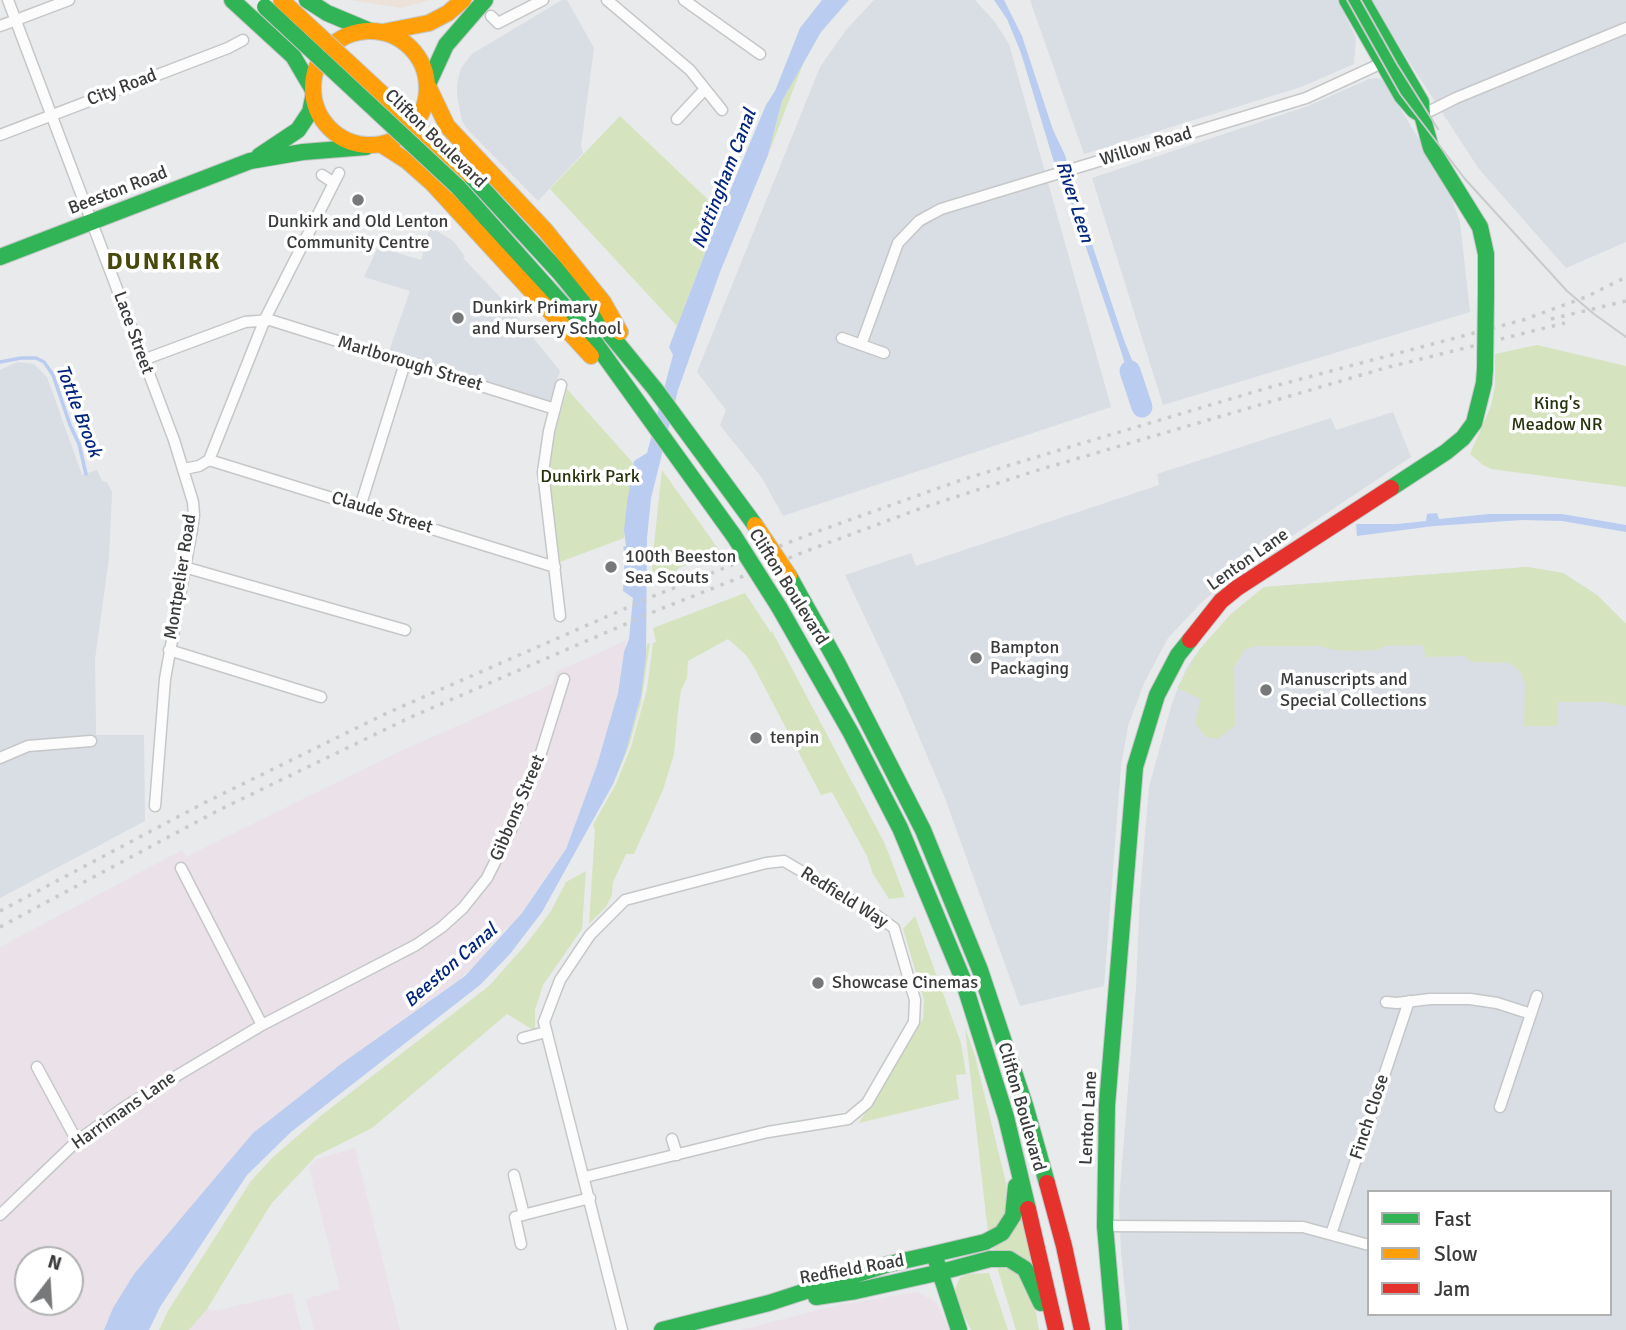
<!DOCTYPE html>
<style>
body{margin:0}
#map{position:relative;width:1626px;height:1330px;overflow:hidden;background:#e8eaec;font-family:Signika,sans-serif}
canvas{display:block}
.legend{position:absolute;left:1367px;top:1190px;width:245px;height:126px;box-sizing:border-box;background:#fff;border:2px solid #b0b1b1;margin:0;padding:9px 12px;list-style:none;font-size:21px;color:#3a3b3c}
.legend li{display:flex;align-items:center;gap:14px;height:35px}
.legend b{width:35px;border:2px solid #b0b1b1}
.north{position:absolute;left:14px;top:1246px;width:70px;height:70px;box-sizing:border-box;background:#fff;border:2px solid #b0b1b1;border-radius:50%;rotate:17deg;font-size:19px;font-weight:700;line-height:28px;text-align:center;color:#3a3b3c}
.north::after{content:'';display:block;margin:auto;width:24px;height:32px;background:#77787a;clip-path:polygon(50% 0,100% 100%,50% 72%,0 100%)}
</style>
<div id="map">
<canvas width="1626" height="1330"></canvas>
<ul class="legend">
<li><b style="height:9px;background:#30b455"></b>Fast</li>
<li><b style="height:9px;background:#ff9f0a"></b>Slow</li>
<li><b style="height:9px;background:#e5322d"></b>Jam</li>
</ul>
<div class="north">N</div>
</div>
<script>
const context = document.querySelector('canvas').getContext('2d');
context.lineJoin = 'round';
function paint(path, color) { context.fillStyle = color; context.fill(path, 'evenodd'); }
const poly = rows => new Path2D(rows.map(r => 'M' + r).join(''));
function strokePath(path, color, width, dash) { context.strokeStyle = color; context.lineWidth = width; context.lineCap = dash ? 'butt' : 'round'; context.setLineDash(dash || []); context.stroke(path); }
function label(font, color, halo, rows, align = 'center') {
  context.font = font + ' Signika,sans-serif'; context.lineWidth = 7; context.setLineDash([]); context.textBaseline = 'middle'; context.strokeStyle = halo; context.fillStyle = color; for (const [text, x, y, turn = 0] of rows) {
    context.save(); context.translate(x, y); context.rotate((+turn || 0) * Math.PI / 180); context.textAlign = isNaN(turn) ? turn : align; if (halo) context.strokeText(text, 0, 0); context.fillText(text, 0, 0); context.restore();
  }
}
const built = poly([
 [562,0,567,0,594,48,581,146,583,153,538,201,467,129,462,121,457,96,457,84,461,68,472,54],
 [874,0,975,0,994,21,1009,44,1111,407,783,516,762,478,720,425,726,410,697,372,820,67,846,30],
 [1030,0,1338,0,1356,38,1354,64,1301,87,1084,154],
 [1372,0,1626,0,1626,242,1566,268,1479,169,1406,57],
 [1378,78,1384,81,1448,188,1460,222,1470,312,1163,405,1092,178,1308,106,1369,79],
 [430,227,452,240,465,256,463,258,501,298,560,371,550,403,389,351,410,291,364,277,378,247,421,260],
 [17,362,34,364,47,377,82,475,97,470,102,481,107,482,112,492,109,558,95,659,96,735,144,735,145,821,0,898,0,370],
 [1393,412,1411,457,1229,578,1200,604,1168,638,1144,683,1128,726,1121,766,1104,986,1020,1006,945,798,901,694,845,575,911,553,916,566,1159,485,1157,474,1331,418,1336,430],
 [1527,567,1563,573,1597,595,1626,624,1626,1330,1129,1330,1121,1252,1119,1202,1136,988,1140,894,1149,787,1172,703,1186,669,1199,650,1231,614,1264,587],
 [1369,1192,1610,1192,1610,1314,1369,1314]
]);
const industrial = poly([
 [627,640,614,710,597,765,566,849,522,913,508,929,506,928,475,965,456,982,341,1064,253,1133,106,1323,104,1330,0,1330,0,947,182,850,186,857,392,755,552,684,556,672],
 [28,1260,70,1260,70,1302,28,1302],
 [355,1148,400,1330,314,1330,306,1299,340,1289,309,1167,317,1159],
 [917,1292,937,1303,949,1330,741,1330,838,1305],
 [292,1293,301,1330,189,1330,207,1309,215,1311]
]);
const medical = poly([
 [350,0,431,0,401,8]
]);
const green = poly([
 [805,59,790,98,768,155,782,101],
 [620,116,721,212,677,326,550,189],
 [1537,345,1626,366,1626,487,1491,469,1483,465,1470,454,1491,406,1495,386,1495,354],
 [567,389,633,463,624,538,560,562,549,501,549,468,554,437],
 [662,470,722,554,678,568,675,575,653,584,652,563],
 [1527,567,1563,573,1597,595,1626,624,1626,706,1605,702,1558,702,1558,726,1524,726,1525,683,1520,671,1509,663,1471,662,1465,656,1426,657,1422,645,1384,646,1377,650,1355,651,1334,650,1320,646,1256,646,1245,649,1234,667,1235,726,1217,739,1206,737,1195,723,1201,699,1177,688,1199,650,1231,614,1264,587],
 [745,593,770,631,768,633,772,631,885,844,905,897,889,899,873,874,867,856,832,792,821,795,755,669,746,655,728,639,688,661,687,678,681,690,678,712,674,754,663,790,634,854,626,854,613,882,612,895,606,907,589,924,595,830,593,825,616,784,631,747,647,689,653,643,656,642,653,628],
 [650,643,641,703,629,746,613,785,576,849,613,784,638,709,647,644],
 [586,871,582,929,543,985,535,1010,535,1031,507,1014,372,1128,316,1156,271,1204,207,1309,189,1330,159,1330,168,1311,251,1181,272,1158,323,1114,489,986,528,942,551,911,566,882],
 [915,916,961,1043,966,1074,956,1075,959,1099,859,1123,923,1019,924,1000,903,929],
 [965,1028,975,1056,1006,1183,1008,1201,1004,1214,997,1226,988,1233],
 [1021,1211,1032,1264,994,1251,991,1245],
 [997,1267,1015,1270,1032,1291,1039,1330,1016,1330],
 [989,1273,1008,1330,971,1330,955,1298,956,1286,960,1278,967,1274]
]);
const water = poly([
 [822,0,849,0,821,32,782,101,768,155,720,272,678,390,651,498,647,538,646,656,641,696,626,751,613,784,542,912,510,954,480,985,291,1132,247,1175,160,1307,149,1330,104,1330,113,1308,134,1274,253,1133,341,1064,465,976,522,913,566,849,597,765,618,693,624,652,629,639,633,598,623,591,625,553,623,547,626,546,624,530,627,503,634,461,647,453,673,355,669,347,721,212,766,105,775,91,800,28],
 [994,0,1004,0,1022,36,1053,130,1065,155,1076,196,1124,340,1146,395,1135,399,1122,354,1070,200,1053,159,1021,53,1007,19],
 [1437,513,1439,519,1489,514,1562,514,1626,525,1626,532,1562,521,1522,520,1434,526,1357,536,1356,524,1397,524,1426,521,1427,514]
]);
const stream = poly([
 [0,362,21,358,36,358,44,362,53,375,70,425,79,444,86,474]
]);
const river = poly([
 [1130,371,1142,407]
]);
const street = poly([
 [8,0,174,440,193,502,194,515,192,529,165,679,155,806],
 [607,0,690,70,722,110],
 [684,0,760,54],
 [491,16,498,23,543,0],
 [0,26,69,0],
 [1422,115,1456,98,1626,28],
 [677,119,705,89],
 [0,135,228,48,243,40],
 [322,175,334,183],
 [842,338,884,353],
 [861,345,898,243,919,221,928,216,941,209,1306,98,1382,63,1383,58],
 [143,360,245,322,270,320,555,409],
 [209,460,555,567],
 [184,469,199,466,209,460,265,319,339,173],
 [360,507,405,363],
 [184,567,405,630],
 [560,616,543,472,549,431,561,385],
 [169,650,321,697],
 [0,758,28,746,91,741],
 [181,868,262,1025],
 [1386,1002,1397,1003,1430,999,1470,999,1497,1003,1531,1014],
 [523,1038,546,1032],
 [37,1067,77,1141],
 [1500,1107,1537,996],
 [672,1139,677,1155],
 [514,1175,524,1215],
 [585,1177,768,1132,848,1119,867,1103,914,1022,915,1000,894,928,876,915,784,861,766,863,625,900,590,935,560,980,544,1022,622,1330],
 [0,1215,77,1141,126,1106,262,1025,416,945,442,927,463,908,487,878,512,828,541,753,564,679],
 [1105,1226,1303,1227,1369,1245],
 [1331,1234,1409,1001],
 [521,1244,515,1217,590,1198]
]);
const fast = poly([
 [232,0,293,56,313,90],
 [307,0,327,13,370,31],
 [1347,0,1402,96,1414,110,1422,115],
 [1362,0,1421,102,1422,115,1431,148,1480,227,1486,254,1486,293],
 [429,82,446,45,485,0],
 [259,156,298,130,310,112,313,98],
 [470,175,559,272,655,389,755,525],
 [458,187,588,333,734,536],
 [0,257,250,161,303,152,366,147],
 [1391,488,1446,452,1463,438,1474,423,1484,383,1485,369],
 [789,576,838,664,923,830,980,970,1025,1105,1047,1183],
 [779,607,851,733,900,828,962,977,1006,1117,1028,1209],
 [934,1254,985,1242,1002,1233,1013,1216,1016,1186],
 [941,1272,990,1259,1009,1259,1025,1269,1041,1303],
 [816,1297,856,1291,941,1272],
 [662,1330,769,1303,889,1264,934,1254,959,1330],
 [1114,1330,1105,1226,1107,1105,1135,767,1157,695,1178,655,1190,640]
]);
const slow = poly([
 '313 88a57 57 0 1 1 114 0a57 57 0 1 1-114 0Z',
 [383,32,429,23,448,13,463,0],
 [429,88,447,126,545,230,603,302,620,332],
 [382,145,407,161,432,183,591,356]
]);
const jam = poly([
 [1190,640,1221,601,1237,588,1391,488],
 [1047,1183,1064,1246,1082,1330],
 [1028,1209,1056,1330]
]);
const tram = poly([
 [1347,0,1400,94,1465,179,1567,291,1594,314,1626,337],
 [1361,0,1397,64,1438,129]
]);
const rail = poly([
 [1551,319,1626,301],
 [0,911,204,803,387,713,656,595,813,533,961,480,1086,442,1267,388,1523,320,1586,297,1626,277],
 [0,927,219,810,411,717,658,610,809,550,919,509,1035,471,1385,368,1565,323]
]);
const fastBridge = poly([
 [265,7,458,187],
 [1485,369,1486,293],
 [734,536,779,607]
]);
const slowBridge = poly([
 [281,0,470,175],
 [755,525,789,576]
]);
const markers = [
 [358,200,7,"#77787a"],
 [458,318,7,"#77787a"],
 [611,567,7,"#77787a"],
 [976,658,7,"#77787a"],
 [1266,690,7,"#77787a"],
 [756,738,7,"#77787a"],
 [818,983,7,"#77787a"]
];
const streetNames = [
 ["City Road",122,88,-21],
 ["Clifton Boulevard",435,139,44],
 ["Willow Road",1146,147,-17],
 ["Beeston Road",118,191,-21],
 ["Lace Street",133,333,70],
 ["Marlborough Street",410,364,17],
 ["Claude Street",382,513,17],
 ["Lenton Lane",1248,560,-35],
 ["Montpelier Road",181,577,-81],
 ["Clifton Boulevard",788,587,58],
 ["Gibbons Street",518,808,-67],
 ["Redfield Way",844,898,32],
 ["Clifton Boulevard",1021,1107,74],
 ["Harrimans Lane",124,1111,-35],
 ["Finch Close",1370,1117,-72],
 ["Lenton Lane",1089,1118,-87],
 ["Redfield Road",852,1270,-10]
];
const poiNames = [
 ["Dunkirk and Old Lenton",358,222,"center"],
 ["Community Centre",358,243,"center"],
 ["Dunkirk Primary",472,308],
 ["and Nursery School",472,329],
 ["100th Beeston",625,557],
 ["Sea Scouts",625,578],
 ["Bampton",990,648],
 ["Packaging",990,669],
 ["Manuscripts and",1280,680],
 ["Special Collections",1280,701],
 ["tenpin",770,738],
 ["Showcase Cinemas",832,983]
];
const parkNames = [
 ["King's",1557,404],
 ["Meadow NR",1557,425],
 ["Dunkirk Park",590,477]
];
const waterNames = [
 ["Nottingham Canal",725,179,-69],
 ["River Leen",1074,202,72],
 ["Tottle Brook",78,411,69],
 ["Beeston Canal",451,966,-41]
];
const districtNames = [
 ["DUNKIRK",164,263]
];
paint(built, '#d9dde4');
paint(industrial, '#ebe1e9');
paint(medical, '#ece2da');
paint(green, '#d5e4be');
paint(water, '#bacdf0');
strokePath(stream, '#bacdf0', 3.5);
strokePath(river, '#bacdf0', 21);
strokePath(street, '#c5c7c8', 13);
strokePath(fast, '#c5c7c8', 18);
strokePath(slow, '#c5c7c8', 18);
strokePath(jam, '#c5c7c8', 18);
strokePath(street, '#fcfcfc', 10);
strokePath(fast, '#30b455', 16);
strokePath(slow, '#ff9f0a', 16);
strokePath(jam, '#e5322d', 16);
strokePath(tram, '#c9cbcb', 2);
strokePath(rail, '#c9cbcb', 3.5, [3.5, 7]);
strokePath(fastBridge, '#c5c7c8', 18, []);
strokePath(slowBridge, '#c5c7c8', 18, []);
strokePath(fastBridge, '#30b455', 16);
strokePath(slowBridge, '#ff9f0a', 16);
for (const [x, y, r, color] of markers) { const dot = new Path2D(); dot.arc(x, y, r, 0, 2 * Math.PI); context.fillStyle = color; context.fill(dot); strokePath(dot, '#fff', 2.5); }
label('18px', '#3a3b3c', '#fff', streetNames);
label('18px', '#3a3b3c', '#fff', poiNames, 'left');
label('18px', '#27330c', '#fff', parkNames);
label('italic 19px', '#02257d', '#fff', waterNames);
context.letterSpacing = '2px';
label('bold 24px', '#484a0d', '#fff', districtNames);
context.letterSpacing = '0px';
</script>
